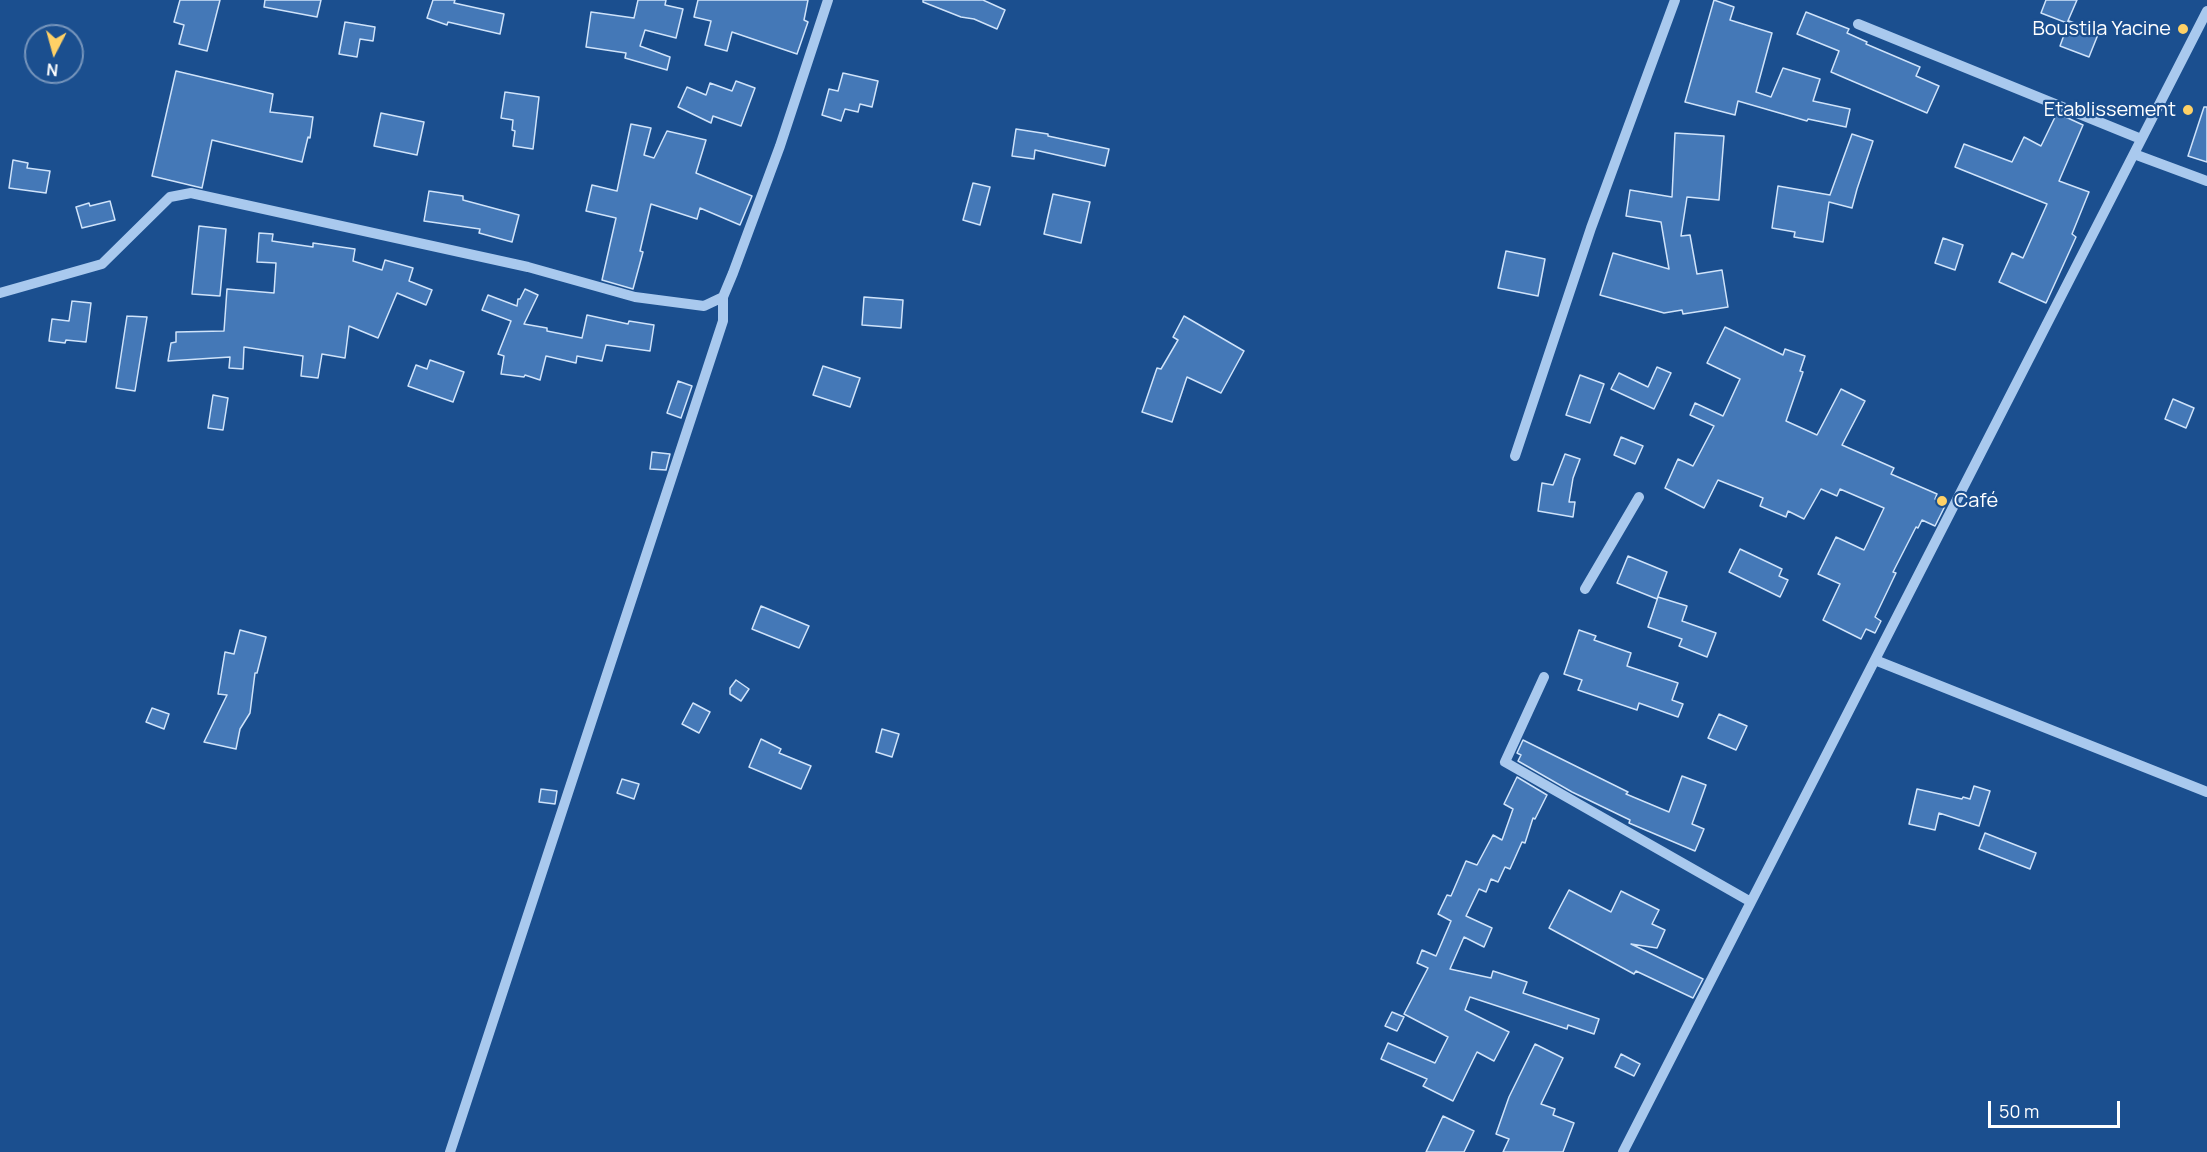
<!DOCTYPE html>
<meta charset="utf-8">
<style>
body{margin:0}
#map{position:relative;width:2207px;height:1152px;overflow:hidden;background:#1b4f8f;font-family:Manrope,sans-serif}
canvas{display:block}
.north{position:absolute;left:24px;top:24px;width:60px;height:60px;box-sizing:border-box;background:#1b4f8f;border:2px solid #7695bc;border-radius:50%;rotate:186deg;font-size:16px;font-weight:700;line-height:24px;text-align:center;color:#fff}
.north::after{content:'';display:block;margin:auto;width:21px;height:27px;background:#ffd166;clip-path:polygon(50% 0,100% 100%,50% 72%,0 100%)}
.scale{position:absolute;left:1988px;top:1101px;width:132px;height:27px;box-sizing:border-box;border:3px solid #fff;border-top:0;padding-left:8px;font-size:18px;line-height:21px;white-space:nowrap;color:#fff;-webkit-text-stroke:4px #1b4f8f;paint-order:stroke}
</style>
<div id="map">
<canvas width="2207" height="1152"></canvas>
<div class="north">N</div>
<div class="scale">50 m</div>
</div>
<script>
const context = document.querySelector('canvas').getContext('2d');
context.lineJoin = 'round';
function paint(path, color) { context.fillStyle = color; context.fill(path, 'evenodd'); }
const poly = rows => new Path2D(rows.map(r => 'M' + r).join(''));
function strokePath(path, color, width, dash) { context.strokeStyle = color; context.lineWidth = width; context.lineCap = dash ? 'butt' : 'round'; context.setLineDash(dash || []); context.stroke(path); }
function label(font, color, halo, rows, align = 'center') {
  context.font = font + ' Manrope,sans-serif'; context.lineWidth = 4.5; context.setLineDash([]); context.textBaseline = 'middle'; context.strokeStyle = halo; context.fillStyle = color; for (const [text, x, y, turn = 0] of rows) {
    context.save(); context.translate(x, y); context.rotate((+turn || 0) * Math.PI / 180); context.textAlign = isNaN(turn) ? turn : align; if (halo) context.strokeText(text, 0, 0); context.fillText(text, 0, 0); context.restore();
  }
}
const building = poly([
 [180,0,220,0,207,51,179,44,184,25,174,22,180,0],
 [265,0,321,0,317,17,264,7,265,0],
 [433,0,455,0,454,3,504,14,500,34,448,22,447,25,427,18,433,0],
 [638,0,666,0,665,5,683,9,676,38,645,30,640,46,670,57,667,70,625,58,626,53,586,47,591,12,634,18,638,0],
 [698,0,808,0,804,20,808,22,797,54,732,32,727,51,705,45,711,21,694,17,698,0],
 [923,0,983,0,1005,10,997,29,974,19,961,17,923,2,923,0],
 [1714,0,1734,7,1730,20,1772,33,1756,92,1771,97,1783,68,1820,79,1813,101,1850,109,1846,127,1808,119,1807,121,1738,101,1735,115,1685,102,1714,0],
 [2046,0,2077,0,2067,23,2041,13,2046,0],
 [1806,12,1849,29,1847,33,1867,42,1866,44,1920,67,1916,76,1939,86,1927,113,1831,72,1839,51,1797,34,1806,12],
 [2069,21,2099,32,2089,57,2060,46,2069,21],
 [345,22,375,27,373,41,360,39,357,57,339,54,345,22],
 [176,71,273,94,270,112,313,117,310,138,308,137,302,162,212,140,202,188,152,176,176,71],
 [843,73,878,81,872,107,860,104,858,112,845,109,841,121,822,115,829,89,838,91,843,73],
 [736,81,755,88,741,126,713,116,711,123,678,107,687,87,706,95,710,83,732,91,736,81],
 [505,92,539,97,533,149,513,146,515,131,512,130,513,120,501,118,505,92],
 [2204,107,2207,107,2207,162,2188,156,2204,107],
 [381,113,424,122,417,155,374,146,381,113],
 [2057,113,2083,125,2059,181,2089,192,2072,234,2076,237,2046,303,1999,282,2012,253,2023,258,2047,204,1955,167,1964,144,2012,162,2024,137,2041,146,2057,113],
 [631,124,651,128,644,155,654,158,667,131,706,140,696,173,752,196,740,225,700,208,697,219,651,204,640,251,643,252,633,289,602,280,616,218,586,211,592,185,617,191,631,124],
 [1016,129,1048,134,1048,136,1109,149,1105,166,1035,150,1034,159,1012,156,1016,129],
 [1675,133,1724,136,1719,200,1687,197,1681,236,1690,235,1697,274,1722,270,1728,307,1683,314,1682,310,1664,313,1600,295,1613,253,1669,269,1661,222,1626,216,1630,190,1672,197,1675,133],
 [1852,134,1873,141,1857,189,1852,208,1829,202,1823,242,1794,237,1795,232,1772,228,1778,186,1830,195,1852,134],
 [13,160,28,163,27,168,50,171,46,193,9,188,13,160],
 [973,183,990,187,980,225,963,220,973,183],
 [429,191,463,196,463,200,519,215,512,242,479,233,480,229,424,221,429,191],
 [1053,194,1090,202,1081,243,1044,234,1053,194],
 [110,201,115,220,82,228,76,207,89,203,90,206,110,201],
 [199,226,226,229,220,296,192,294,199,226],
 [259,233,273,234,272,241,313,247,313,243,355,249,353,261,382,270,385,260,413,268,409,281,432,290,426,305,397,293,378,338,349,326,345,358,322,354,318,378,301,376,303,356,244,347,243,369,229,368,230,357,168,361,171,343,176,342,176,332,224,331,227,289,274,293,276,263,257,262,259,233],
 [1943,238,1963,245,1955,270,1935,263,1943,238],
 [1506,251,1545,259,1538,296,1498,288,1506,251],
 [525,289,538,295,524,324,547,328,547,331,582,338,587,315,628,324,629,321,654,325,650,351,606,345,602,361,577,356,576,363,546,356,540,380,525,375,524,377,501,374,504,356,498,354,511,321,482,310,488,295,517,306,518,299,520,299,525,289],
 [864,297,903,300,901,328,862,325,864,297],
 [72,301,91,303,86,342,66,340,65,343,49,341,52,319,69,321,72,301],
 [127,316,147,317,135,391,116,388,127,316],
 [1184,316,1244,351,1221,393,1187,377,1172,422,1142,412,1157,368,1161,369,1178,340,1173,337,1184,316],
 [1725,327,1783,355,1785,349,1805,356,1800,371,1803,372,1786,421,1817,435,1841,389,1865,401,1842,445,1894,468,1891,474,1937,494,1935,499,1946,504,1935,526,1922,520,1918,528,1916,527,1893,572,1896,573,1875,617,1881,621,1875,633,1866,629,1861,639,1823,620,1840,584,1818,574,1836,537,1864,550,1884,508,1840,489,1837,496,1821,489,1804,519,1788,511,1786,517,1760,506,1763,498,1718,480,1704,508,1665,488,1678,459,1693,466,1714,426,1690,415,1695,403,1723,416,1740,379,1707,363,1725,327],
 [430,360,464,372,453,402,408,386,416,365,427,369,430,360],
 [823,366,860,378,850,407,813,395,823,366],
 [1657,367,1671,373,1654,409,1611,389,1619,373,1648,387,1657,367],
 [1580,375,1604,384,1590,423,1566,415,1580,375],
 [678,381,692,386,681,418,667,413,678,381],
 [213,395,228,398,223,430,208,428,213,395],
 [2173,399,2194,408,2186,428,2165,419,2173,399],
 [1621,437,1643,446,1635,464,1614,455,1621,437],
 [652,452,670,454,666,470,650,469,652,452],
 [1565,454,1580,459,1573,478,1569,502,1575,502,1573,517,1538,511,1542,483,1553,485,1565,454],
 [1740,549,1782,569,1779,576,1788,580,1780,597,1729,572,1740,549],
 [1628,556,1667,572,1657,599,1617,583,1628,556],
 [1658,597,1687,606,1682,621,1716,633,1707,657,1679,646,1682,639,1648,627,1658,597],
 [761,606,809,626,799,648,752,629,761,606],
 [240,630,266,637,257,673,255,673,250,713,240,729,236,749,204,742,227,695,218,694,225,652,234,654,240,630],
 [1579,630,1596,636,1594,640,1631,653,1627,666,1678,683,1672,700,1683,704,1678,717,1639,703,1637,710,1578,690,1582,680,1564,674,1579,630],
 [736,680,749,689,741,701,730,694,730,688,736,680],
 [693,703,710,712,699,733,682,724,693,703],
 [152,708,169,714,164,729,146,722,152,708],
 [1719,714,1747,726,1736,750,1708,738,1719,714],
 [882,729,899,734,892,757,876,752,882,729],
 [761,739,781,749,779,753,811,766,801,789,749,767,761,739],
 [1523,740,1628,792,1626,794,1669,812,1682,776,1706,785,1692,824,1704,829,1695,851,1629,823,1630,820,1572,792,1518,761,1521,755,1517,753,1523,740],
 [1517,777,1547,795,1535,819,1533,818,1525,843,1522,842,1510,869,1505,867,1498,882,1491,879,1486,892,1479,889,1466,916,1492,928,1484,947,1464,937,1450,969,1491,978,1493,971,1527,982,1523,993,1599,1019,1594,1034,1568,1025,1567,1029,1470,997,1465,1010,1509,1032,1494,1061,1477,1052,1453,1101,1423,1086,1427,1079,1381,1059,1388,1043,1435,1063,1448,1037,1404,1014,1428,968,1417,963,1422,950,1436,956,1451,921,1438,914,1447,895,1451,896,1466,861,1477,865,1493,835,1502,840,1513,809,1504,804,1517,777],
 [622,779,639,784,634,799,617,793,622,779],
 [1974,786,1990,791,1979,826,1939,813,1935,830,1909,824,1917,789,1962,799,1963,797,1970,799,1974,786],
 [541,789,557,791,555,804,539,802,541,789],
 [1985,833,2036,853,2030,869,1979,849,1985,833],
 [1569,890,1611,912,1621,891,1659,910,1652,924,1665,930,1657,948,1631,944,1703,979,1693,998,1636,971,1634,974,1549,928,1569,890],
 [1392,1012,1404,1017,1397,1031,1385,1026,1392,1012],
 [1535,1044,1563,1058,1541,1104,1555,1109,1553,1115,1574,1123,1563,1152,1503,1152,1509,1139,1496,1134,1509,1097,1535,1044],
 [1621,1054,1640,1064,1634,1076,1615,1067,1621,1054],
 [1443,1116,1474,1131,1464,1152,1426,1152,1443,1116]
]);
const minor = poly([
 [1858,24,2141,139],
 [2134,154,2207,181],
 [0,293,102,264,170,197,191,193,528,267,635,297,704,306,723,297,733,273,780,146,828,0],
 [1515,456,1591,228,1675,0],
 [1585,589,1639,497],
 [1875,660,2207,792],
 [1544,677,1505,762,1751,902],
 [450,1152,723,321,723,297],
 [1623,1152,2207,11]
]);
const markers = [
 [2183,29,6,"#ffd166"],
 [2188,110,6,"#ffd166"],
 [1942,501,6,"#ffd166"]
];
const poiNames = [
 ["Boustila Yacine",2171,29],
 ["Etablissement",2176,110],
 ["Café",1954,501,"left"]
];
paint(building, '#4478b7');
strokePath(building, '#cfe3fa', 1.5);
strokePath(minor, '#a9c9ee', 10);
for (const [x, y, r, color] of markers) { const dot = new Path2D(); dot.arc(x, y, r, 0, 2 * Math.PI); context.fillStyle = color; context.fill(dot); strokePath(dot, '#1b4f8f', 2); }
label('20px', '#fff', '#1b4f8f', poiNames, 'right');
</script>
